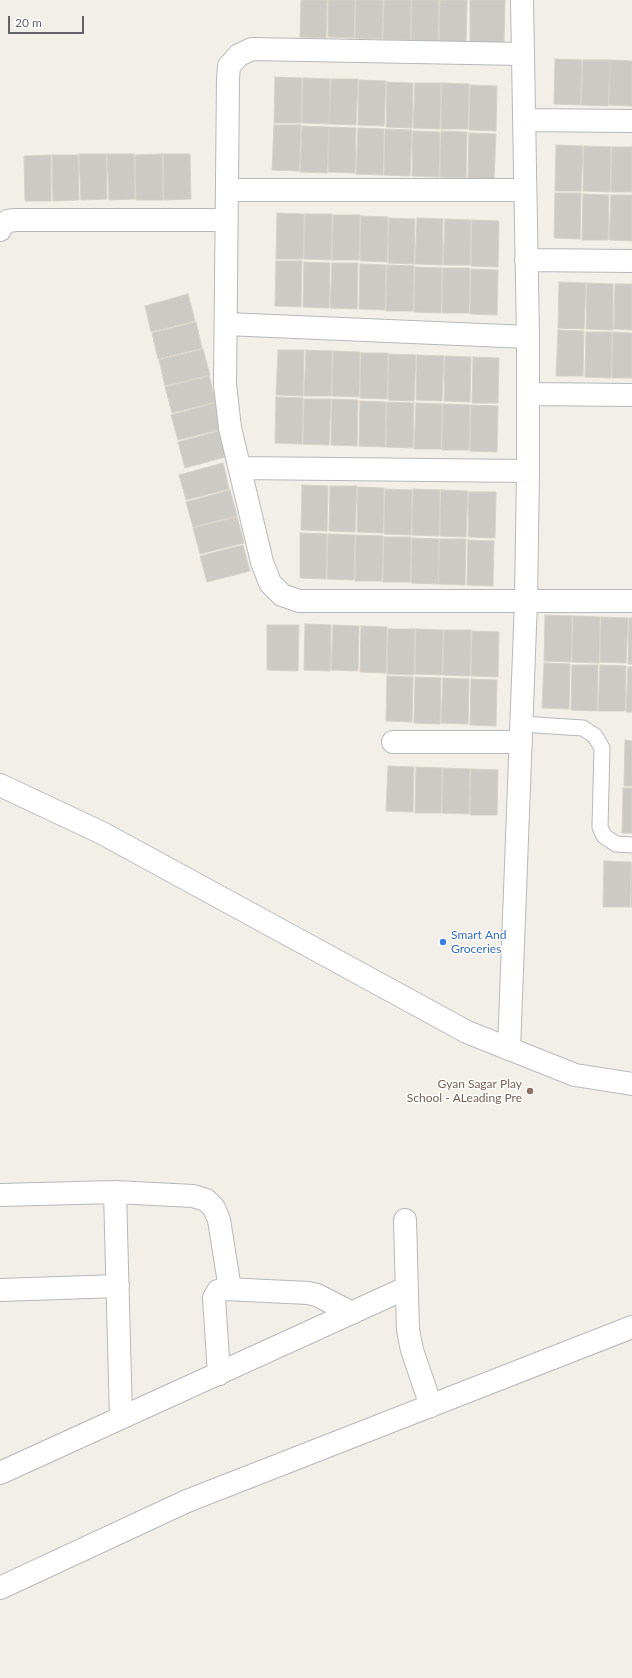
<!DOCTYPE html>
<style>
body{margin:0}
#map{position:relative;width:632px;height:1678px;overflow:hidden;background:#f1efe8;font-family:Lato,sans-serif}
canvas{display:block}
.scale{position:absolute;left:8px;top:16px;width:76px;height:18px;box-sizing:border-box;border:2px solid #5f6368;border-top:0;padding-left:5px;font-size:12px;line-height:14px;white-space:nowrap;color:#5f6368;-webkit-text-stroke:3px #fff;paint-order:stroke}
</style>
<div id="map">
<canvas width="632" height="1678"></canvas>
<div class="scale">20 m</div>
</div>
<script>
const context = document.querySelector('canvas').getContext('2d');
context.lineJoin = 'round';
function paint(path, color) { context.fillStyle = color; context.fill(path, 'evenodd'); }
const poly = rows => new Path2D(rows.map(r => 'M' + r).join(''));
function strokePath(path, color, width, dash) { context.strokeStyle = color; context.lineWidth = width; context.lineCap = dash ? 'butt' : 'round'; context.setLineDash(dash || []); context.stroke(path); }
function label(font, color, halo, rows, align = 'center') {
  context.font = font + ' Lato,sans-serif'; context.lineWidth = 3; context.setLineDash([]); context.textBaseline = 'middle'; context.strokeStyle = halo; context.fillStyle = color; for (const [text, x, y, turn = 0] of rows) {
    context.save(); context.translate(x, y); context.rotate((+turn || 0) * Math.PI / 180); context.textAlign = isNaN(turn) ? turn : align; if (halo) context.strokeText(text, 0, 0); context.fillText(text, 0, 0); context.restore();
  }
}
const building = poly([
 [301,0,327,0,326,38,300,37,301,0],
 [328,0,355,0,354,38,328,37,328,0],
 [356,0,383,0,382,39,355,38,356,0],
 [384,0,411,0,410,40,383,39,384,0],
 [412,0,439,0,438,42,411,41,412,0],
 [440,0,467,0,466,43,439,42,440,0],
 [470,0,505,0,504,44,470,44,470,0],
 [555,59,582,60,580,105,554,104,555,59],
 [583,60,610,60,608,106,581,105,583,60],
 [610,60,632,61,632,106,609,105,610,60],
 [275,77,302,78,301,123,274,123,275,77],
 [303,78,330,79,329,124,302,123,303,78],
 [331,79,358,79,356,125,329,124,331,79],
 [359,80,386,81,384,126,358,125,359,80],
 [387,82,413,83,412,128,386,127,387,82],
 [415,83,441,83,440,129,413,128,415,83],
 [442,83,469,84,468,129,441,129,442,83],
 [470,85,497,86,496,131,469,130,470,85],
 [274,125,301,125,299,171,272,170,274,125],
 [302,126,329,127,327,173,300,172,302,126],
 [329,127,356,128,355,173,328,172,329,127],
 [358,128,384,129,383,175,356,174,358,128],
 [385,129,412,130,410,176,384,175,385,129],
 [413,131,440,132,439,177,412,176,413,131],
 [441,131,467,132,466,178,440,177,441,131],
 [469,133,496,134,494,179,468,178,469,133],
 [556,145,583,146,581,191,555,191,556,145],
 [584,146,611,147,610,192,583,191,584,146],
 [612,147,632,147,632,192,611,192,612,147],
 [79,154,106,154,107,199,81,200,79,154],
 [107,154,134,154,135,199,109,200,107,154],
 [162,154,163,200,136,200,135,155,162,154],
 [163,154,190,154,191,199,164,200,163,154],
 [51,155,51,201,25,201,24,156,51,155],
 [52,155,78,155,79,200,53,201,52,155],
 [555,193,581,193,580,239,554,238,555,193],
 [583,194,609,195,608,240,582,240,583,194],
 [611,195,632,195,632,241,609,240,611,195],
 [277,213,304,214,303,259,276,259,277,213],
 [305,214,332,214,331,260,304,259,305,214],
 [333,215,360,215,359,260,332,260,333,215],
 [361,216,388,217,387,262,360,261,361,216],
 [389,218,415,219,414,264,388,263,389,218],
 [417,218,443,219,442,265,415,264,417,218],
 [445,219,471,220,470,265,443,265,445,219],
 [472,220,499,221,498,267,471,266,472,220],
 [276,261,302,261,301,307,275,306,276,261],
 [304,262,330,263,329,308,303,307,304,262],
 [332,263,358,263,357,309,330,308,332,263],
 [360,264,386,265,385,310,359,309,360,264],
 [387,265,414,266,413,311,386,311,387,265],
 [415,267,442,268,441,313,414,312,415,267],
 [443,268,470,268,469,313,442,313,443,268],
 [471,269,498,270,497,315,470,314,471,269],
 [559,282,586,283,584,329,558,328,559,282],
 [587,283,613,284,613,330,586,329,587,283],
 [615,284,632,284,632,330,614,329,615,284],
 [188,294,195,321,151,332,145,306,188,294],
 [196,322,202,348,158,359,152,333,196,322],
 [558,330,584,331,583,376,556,376,558,330],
 [586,332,612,332,611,378,585,377,586,332],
 [613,332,632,333,632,378,612,378,613,332],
 [203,349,210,375,165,386,159,360,203,349],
 [278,350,304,350,303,396,276,395,278,350],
 [306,350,332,351,331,396,304,396,306,350],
 [333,351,360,352,359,397,332,396,333,351],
 [361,353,388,353,387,399,360,398,361,353],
 [389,354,416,355,414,401,388,400,389,354],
 [417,355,444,356,442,401,416,400,417,355],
 [445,356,471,357,470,402,444,401,445,356],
 [473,357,499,358,498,403,472,403,473,357],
 [209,376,216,402,172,413,165,387,209,376],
 [276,397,303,398,302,444,275,443,276,397],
 [304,399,331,399,329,445,303,444,304,399],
 [332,399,358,400,357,446,331,445,332,399],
 [360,401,386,402,385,447,359,446,360,401],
 [387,402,414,403,413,448,386,447,387,402],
 [215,403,222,429,178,440,171,415,215,403],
 [416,403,442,404,441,449,414,449,416,403],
 [443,404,470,405,469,450,442,450,443,404],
 [471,405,498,406,497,452,470,451,471,405],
 [222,430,229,456,185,468,178,442,222,430],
 [223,463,229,489,186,500,179,475,223,463],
 [302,485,328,486,327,531,301,530,302,485],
 [330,486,357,486,355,532,329,531,330,486],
 [358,487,384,488,383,533,357,532,358,487],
 [385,489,412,490,411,535,384,534,385,489],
 [413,489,440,490,439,536,412,535,413,489],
 [230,490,237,516,193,527,186,502,230,490],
 [441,490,468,491,466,537,440,536,441,490],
 [469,492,496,492,495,538,468,537,469,492],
 [237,517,244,543,200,554,193,528,237,517],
 [300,533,327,534,326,579,300,578,300,533],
 [328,534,355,535,354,580,327,579,328,534],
 [356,535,383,536,382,581,355,581,356,535],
 [384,537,411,537,410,582,383,582,384,537],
 [412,538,439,539,438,584,411,583,412,538],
 [440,539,466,539,465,585,438,584,440,539],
 [468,540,494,541,493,586,467,585,468,540],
 [243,545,250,571,207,582,200,556,243,545],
 [545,615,572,616,571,662,544,661,545,615],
 [573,616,600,617,599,663,572,662,573,616],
 [601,617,628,618,626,663,600,662,601,617],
 [629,618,632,618,632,664,628,664,629,618],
 [305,624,331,625,330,671,304,670,305,624],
 [267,625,299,625,298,671,267,670,267,625],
 [333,625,359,626,358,671,331,670,333,625],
 [361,626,387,627,386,673,360,672,361,626],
 [388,629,415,629,414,675,387,674,388,629],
 [416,629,443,630,442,675,415,674,416,629],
 [444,630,471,630,470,676,443,675,444,630],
 [472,631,499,632,498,677,471,676,472,631],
 [544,663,570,664,569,709,542,708,544,663],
 [572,665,598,665,597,711,571,710,572,665],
 [600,665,626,666,625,711,598,711,600,665],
 [628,667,632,667,632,712,626,712,628,667],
 [387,676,413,677,412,722,386,721,387,676],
 [415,677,441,678,440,724,414,723,415,677],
 [443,678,469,679,468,724,441,723,443,678],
 [471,679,497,680,496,726,470,725,471,679],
 [625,740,632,741,632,786,624,786,625,740],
 [388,766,414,767,413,812,386,811,388,766],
 [416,767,442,768,441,813,415,813,416,767],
 [443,768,470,769,469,814,442,813,443,768],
 [471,769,498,770,497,815,470,815,471,769],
 [623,788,632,788,632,833,622,833,623,788],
 [604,861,631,862,630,907,603,907,604,861],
 [632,863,632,907,631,907,632,863]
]);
const lane = poly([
 [521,724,583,728,595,736,602,748,600,827,604,836,616,844,632,845]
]);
const street = poly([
 [523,54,252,49,239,55,229,66,228,79,225,384,230,428,262,562,270,583,282,595,299,601,632,601],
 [524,120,632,121],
 [227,190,525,190],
 [0,230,2,225,8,221,15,220,226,220],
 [526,260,632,261],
 [226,324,528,337],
 [528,394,632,395],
 [240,468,528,471],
 [393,742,521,742],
 [509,1049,526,601,528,471,528,337,522,0],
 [115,1192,121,1418],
 [0,1195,115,1192,193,1196,206,1200,214,1208,219,1220,230,1289],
 [405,1220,408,1330,412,1350,431,1406],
 [0,1290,118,1286],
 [219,1374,214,1298,218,1291,226,1289,308,1293,317,1295,352,1313],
 [0,1473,406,1288],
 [0,1588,187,1501,632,1327]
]);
const secondary = poly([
 [0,785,102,833,467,1032,575,1075,632,1084]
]);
const markers = [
 [443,942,4,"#3f7fe0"],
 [530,1091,4,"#8d6e63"]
];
const shopNames = [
 ["Smart And",451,935],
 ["Groceries",451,949]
];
const educationNames = [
 ["Gyan Sagar Play",522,1084],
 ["School - ALeading Pre",522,1098]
];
paint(building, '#cccac5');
strokePath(building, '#d6d1c6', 1);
strokePath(lane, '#b5b8bc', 17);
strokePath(street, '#b5b8bc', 24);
strokePath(secondary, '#b6babf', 24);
strokePath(lane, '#fff', 15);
strokePath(street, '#fff', 22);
strokePath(secondary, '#fff', 22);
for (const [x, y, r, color] of markers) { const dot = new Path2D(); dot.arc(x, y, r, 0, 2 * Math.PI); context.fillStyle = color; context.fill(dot); strokePath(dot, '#fff', 1.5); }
label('12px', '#366cbe', '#fff', shopNames, 'left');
label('12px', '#785e54', '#fff', educationNames, 'right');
</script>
